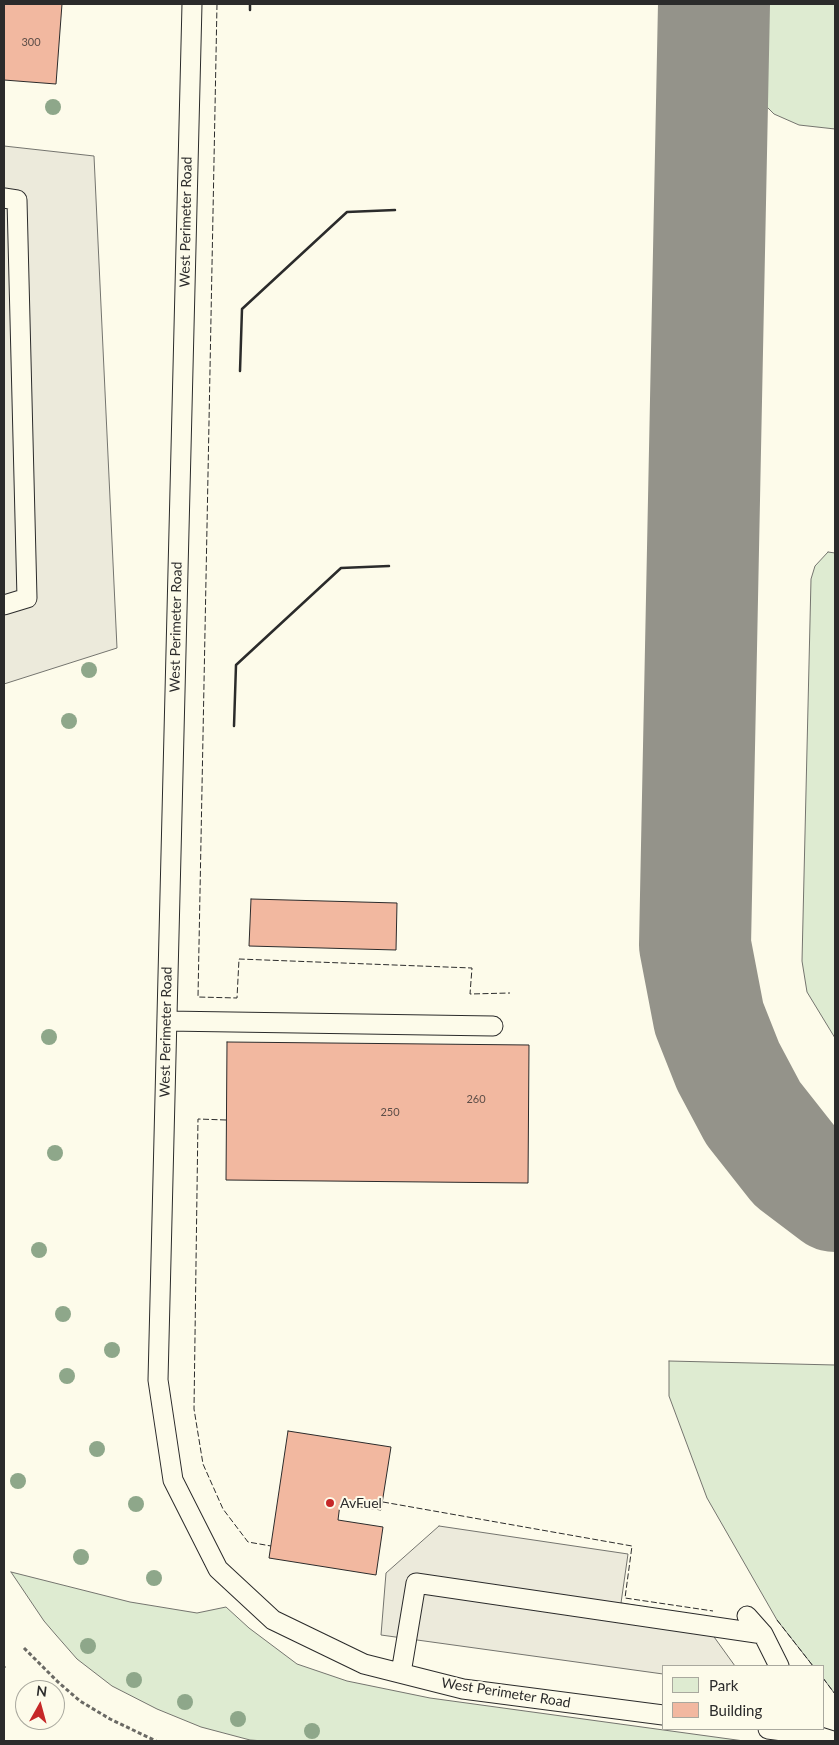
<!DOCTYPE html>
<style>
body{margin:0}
#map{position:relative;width:839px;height:1745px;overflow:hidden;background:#fdfbea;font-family:Lato,sans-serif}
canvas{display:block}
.frame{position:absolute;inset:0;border:5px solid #2b2b2b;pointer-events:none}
.legend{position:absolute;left:662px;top:1665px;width:162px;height:65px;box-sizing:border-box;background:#fdfbea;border:1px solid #a9a89e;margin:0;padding:6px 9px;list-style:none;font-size:15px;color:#2b2b2b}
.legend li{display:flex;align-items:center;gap:10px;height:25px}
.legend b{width:25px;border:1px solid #a9a89e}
.north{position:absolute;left:15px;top:1680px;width:50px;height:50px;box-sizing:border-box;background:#fdfbea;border:1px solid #a9a89e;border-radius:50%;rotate:7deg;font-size:14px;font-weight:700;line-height:20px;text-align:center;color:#2b2b2b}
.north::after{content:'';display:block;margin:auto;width:18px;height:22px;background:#c62828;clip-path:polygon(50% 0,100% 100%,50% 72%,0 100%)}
</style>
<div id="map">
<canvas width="839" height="1745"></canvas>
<div class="frame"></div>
<ul class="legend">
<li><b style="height:14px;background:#deebd1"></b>Park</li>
<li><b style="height:14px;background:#f2b8a0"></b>Building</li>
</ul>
<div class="north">N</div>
</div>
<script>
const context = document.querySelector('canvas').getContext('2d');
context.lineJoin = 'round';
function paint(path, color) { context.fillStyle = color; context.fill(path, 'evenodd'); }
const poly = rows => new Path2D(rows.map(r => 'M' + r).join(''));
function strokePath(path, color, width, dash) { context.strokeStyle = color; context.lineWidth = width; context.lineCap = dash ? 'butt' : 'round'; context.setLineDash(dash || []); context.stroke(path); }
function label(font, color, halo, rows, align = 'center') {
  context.font = font + ' Lato,sans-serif'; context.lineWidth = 4; context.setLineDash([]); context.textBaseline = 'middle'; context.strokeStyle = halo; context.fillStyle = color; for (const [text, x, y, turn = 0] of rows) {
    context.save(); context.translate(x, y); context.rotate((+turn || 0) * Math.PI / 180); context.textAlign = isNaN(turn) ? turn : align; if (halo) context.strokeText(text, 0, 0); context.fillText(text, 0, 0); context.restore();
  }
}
const green = poly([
 [764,4,835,4,835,129,799,125,774,114,762,102,764,4],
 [828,552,835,553,835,1038,807,992,802,961,811,579,815,566,828,552],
 [669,1361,835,1365,835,1694,823,1678,823,1666,813,1666,777,1620,707,1498,669,1396,669,1361],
 [11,1572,130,1602,197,1613,226,1607,249,1628,297,1664,347,1681,430,1698,744,1741,264,1741,250,1740,201,1727,157,1709,112,1686,77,1659,56,1635,44,1621,11,1572]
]);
const parking = poly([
 [4,146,94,156,117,648,4,684,4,146],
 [439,1526,628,1554,621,1603,699,1616,735,1666,663,1666,663,1674,381,1635,386,1573,439,1526]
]);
const taxiway = poly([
 [714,4,695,945,709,1018,728,1066,753,1113,794,1165,835,1196]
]);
const building = poly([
 [4,4,62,4,56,84,4,80,4,4],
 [251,899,397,903,396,950,249,946,251,899],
 [227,1042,529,1045,528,1183,226,1180,227,1042],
 [288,1431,391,1447,381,1510,340,1504,338,1520,383,1527,376,1575,269,1558,288,1431]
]);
const path = poly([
 [24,1648,58,1682,80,1701,110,1719,156,1741],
 [4,1667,5,1666]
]);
const service = poly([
 [192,4,158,1380,173,1480,218,1569,273,1620,364,1664,463,1689,663,1715],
 [4,198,17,200,27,598,4,605],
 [167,1021,493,1026],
 [747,1616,763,1634],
 [401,1673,416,1583,763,1634,779,1666],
 [768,1729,814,1735,833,1741]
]);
const fence = poly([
 [217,4,198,997,237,998,239,959,472,968,470,994,510,993],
 [226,1120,198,1119,194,1409,203,1464,223,1509,248,1542,271,1546],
 [383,1502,632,1546,625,1598,713,1611],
 [777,1620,813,1666],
 [823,1678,835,1694]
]);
const wall = poly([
 [250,10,250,4],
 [240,371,242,309,347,212,395,210],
 [234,726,236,665,341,568,389,566]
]);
const trees = [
 [53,107],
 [89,670],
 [69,721],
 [49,1037],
 [55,1153],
 [39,1250],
 [63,1314],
 [112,1350],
 [67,1376],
 [97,1449],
 [18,1481],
 [136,1504],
 [81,1557],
 [154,1578],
 [88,1646],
 [134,1680],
 [185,1702],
 [238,1719],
 [312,1731]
];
const markers = [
 [330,1503,5,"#c62828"]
];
const numberNames = [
 ["300",31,42],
 ["260",476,1099],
 ["250",390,1112]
];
const streetNames = [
 ["West Perimeter Road",186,222,-89],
 ["West Perimeter Road",176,627,-89],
 ["West Perimeter Road",166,1032,-89],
 ["West Perimeter Road",506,1693,9]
];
const poiNames = [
 ["AvFuel",340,1503]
];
paint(green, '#deebd1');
strokePath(green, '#74746e', 1);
paint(parking, '#eceadb');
strokePath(parking, '#74746e', 1);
strokePath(taxiway, '#94938a', 112);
paint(building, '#f2b8a0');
strokePath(building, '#2b2b2b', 1);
strokePath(service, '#2b2b2b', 21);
strokePath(path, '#6a6964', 3, [4, 2.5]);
strokePath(service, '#fdfbea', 19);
strokePath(fence, '#2b2b2b', 1, [6, 2.5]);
strokePath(wall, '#2b2b2b', 2.5);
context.fillStyle = '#8ea78a';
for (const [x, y] of trees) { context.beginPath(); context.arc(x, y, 8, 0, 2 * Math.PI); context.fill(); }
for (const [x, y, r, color] of markers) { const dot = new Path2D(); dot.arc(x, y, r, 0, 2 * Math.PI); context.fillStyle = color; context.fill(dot); strokePath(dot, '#fdfbea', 2); }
label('11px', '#5d4e48', null, numberNames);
label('14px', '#2b2b2b', '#fdfbea', streetNames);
label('14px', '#2b2b2b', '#fdfbea', poiNames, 'left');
</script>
